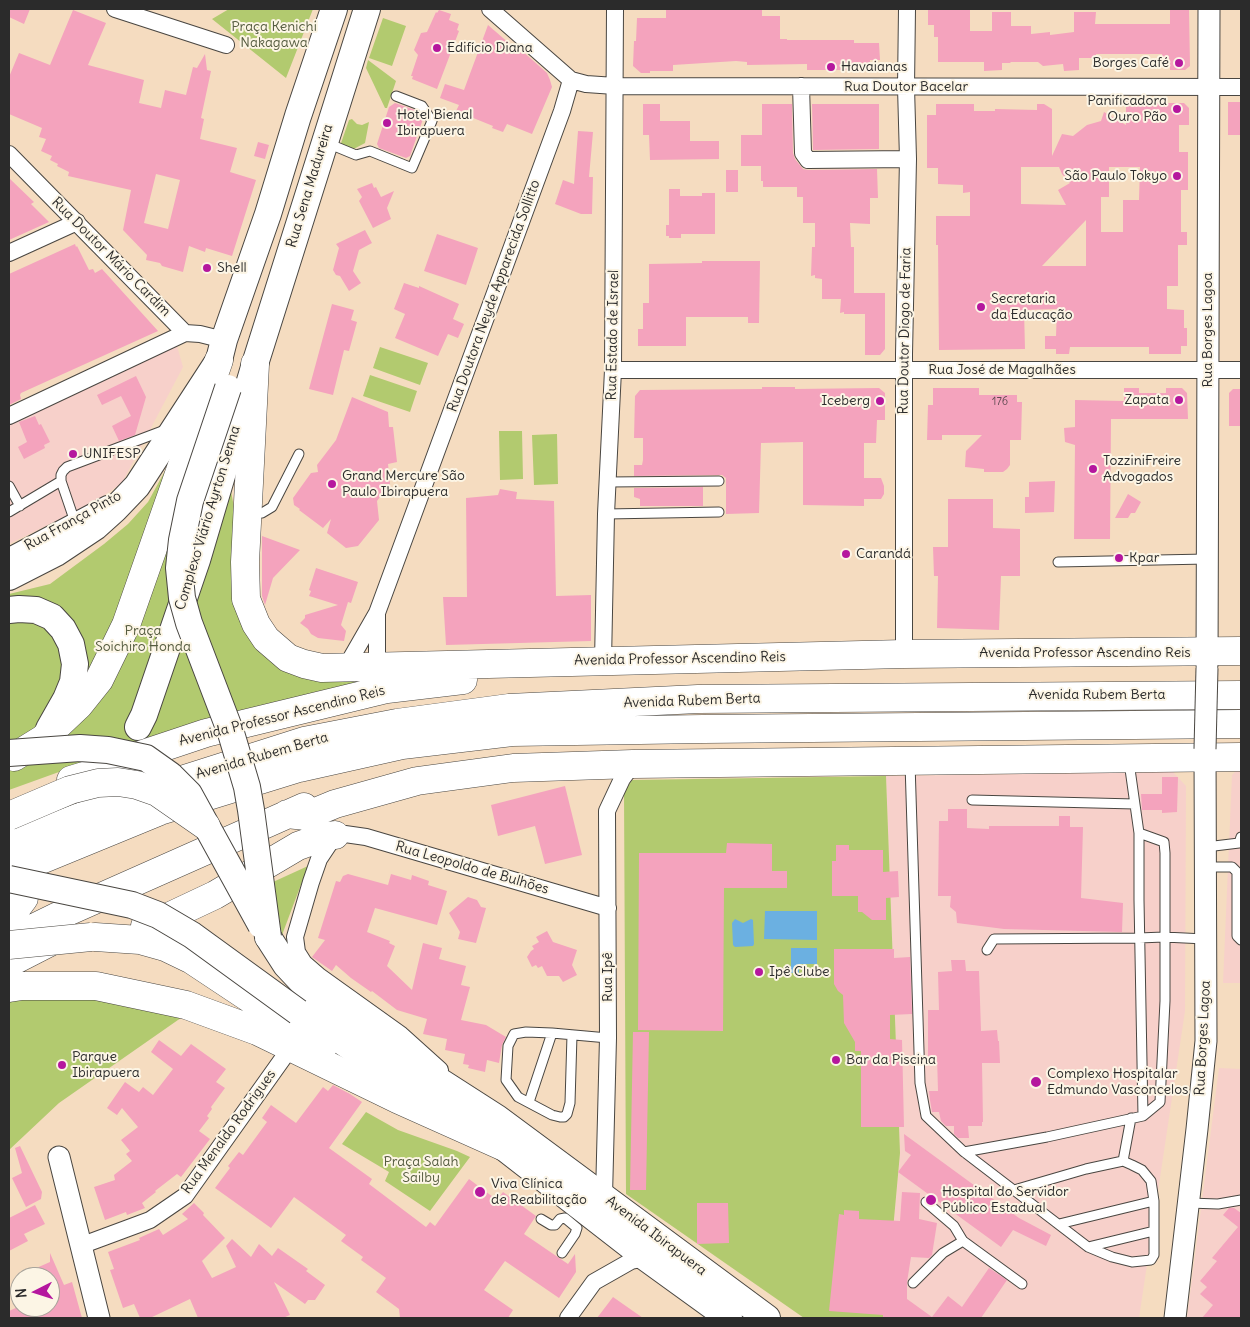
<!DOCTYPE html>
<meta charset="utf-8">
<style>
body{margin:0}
#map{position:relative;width:1250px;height:1327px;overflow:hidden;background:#f5dcc0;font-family:Delius,sans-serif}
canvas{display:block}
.frame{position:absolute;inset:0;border:10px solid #2b2b2b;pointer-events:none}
.north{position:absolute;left:10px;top:1267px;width:50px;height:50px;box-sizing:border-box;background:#fcf5e5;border:1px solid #a8a49b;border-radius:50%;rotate:265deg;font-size:14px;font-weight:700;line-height:20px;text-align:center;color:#2b2b2b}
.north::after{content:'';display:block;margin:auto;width:18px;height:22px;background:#b5179e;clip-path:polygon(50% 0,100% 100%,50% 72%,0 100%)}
</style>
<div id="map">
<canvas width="1250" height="1327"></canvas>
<div class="frame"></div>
<div class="north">N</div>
</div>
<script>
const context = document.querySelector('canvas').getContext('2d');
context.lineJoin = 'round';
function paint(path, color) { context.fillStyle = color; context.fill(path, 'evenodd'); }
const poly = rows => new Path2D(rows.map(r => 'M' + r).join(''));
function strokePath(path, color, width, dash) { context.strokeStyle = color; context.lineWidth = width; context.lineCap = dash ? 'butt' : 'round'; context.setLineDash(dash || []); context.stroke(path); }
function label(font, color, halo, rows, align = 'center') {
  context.font = font + ' Delius,sans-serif'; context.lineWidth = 4; context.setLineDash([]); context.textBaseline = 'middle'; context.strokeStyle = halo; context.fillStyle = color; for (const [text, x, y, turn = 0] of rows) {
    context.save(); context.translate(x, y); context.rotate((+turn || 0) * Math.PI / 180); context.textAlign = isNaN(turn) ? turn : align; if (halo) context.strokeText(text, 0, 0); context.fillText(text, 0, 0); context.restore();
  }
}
const built = poly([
 [177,346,183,367,122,483,93,503,9,544,9,424],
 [1238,769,1241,769,1241,983,1223,983,1232,775],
 [1173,772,1186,786,1185,1011,1139,1318,885,1318,900,1153,886,776],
 [1219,1068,1241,1069,1241,1318,1187,1318]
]);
const green = poly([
 [229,9,313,9,286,78,212,19],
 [383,18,406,26,392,66,369,58],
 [368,60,396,81,387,108,385,108,366,68],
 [352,119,357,124,362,125,369,122,365,143,350,151,340,146,349,120],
 [380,347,428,363,420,385,373,368],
 [370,375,417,391,410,412,363,396],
 [499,431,522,431,523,479,500,480],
 [557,434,558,484,534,485,532,435],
 [167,467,229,481,261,647,426,668,131,746,9,790,9,594,50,584,104,544,128,524,148,502],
 [886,776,900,1153,885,1318,804,1318,626,1194,624,792,632,780],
 [308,866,282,935,273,882],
 [101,992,188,1013,59,1103,9,1150,9,995],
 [366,1112,398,1130,457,1151,470,1157,430,1211,385,1181,389,1172,342,1144]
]);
const water = poly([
 [765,911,817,911,817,940,764,939],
 [735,919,743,923,751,919,753,920,754,944,753,946,735,947,733,945,732,923],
 [791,948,817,948,817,964,799,964,799,973,791,973]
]);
const building = poly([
 [9,9,30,9,24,24,9,17],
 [666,9,762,9,762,16,780,16,780,39,787,39,787,40,854,40,854,43,879,43,880,60,870,60,870,63,856,63,856,70,807,70,807,64,747,65,747,62,736,61,673,65,673,71,650,71,650,73,641,73,633,66,634,41,636,41,637,18,666,18],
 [928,9,970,9,970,31,992,31,992,12,1011,12,1011,26,1031,26,1031,34,1050,32,1050,35,1074,32,1074,12,1096,12,1095,24,1170,24,1170,9,1189,9,1190,66,1185,70,1170,70,1170,65,1162,64,1162,54,1096,54,1096,58,1079,58,1079,70,1064,71,1063,64,1043,66,1038,62,1011,62,1010,63,1002,63,1002,70,984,71,984,62,938,62,938,37,934,37,934,25,928,25],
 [73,10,106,23,88,65,144,80,139,103,161,108,165,90,186,95,193,67,197,68,205,54,207,70,211,71,201,118,204,119,200,139,237,148,230,172,256,180,232,256,206,248,205,252,189,246,183,272,162,266,160,263,146,260,147,255,123,230,131,190,68,176,69,172,57,166,58,164,50,160,52,156,41,151,46,139,39,137,42,128,9,114,9,77,19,53,50,65],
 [156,174,180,180,168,229,144,223],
 [439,10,451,14,449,20,459,24,457,30,459,31,437,89,412,79,413,76,411,76,418,55,414,50,421,33,427,32,436,12,437,13],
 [488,25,518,51,520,49,547,73,550,80,552,87,532,134,507,124,503,132,492,128,493,126,456,111,459,105,440,98,445,84,464,90],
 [1228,102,1241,102,1241,135,1228,135],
 [395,103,418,111,423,119,410,156,406,158,379,148,377,144,389,107],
 [1126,103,1184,103,1189,108,1189,125,1179,125,1179,152,1188,152,1188,190,1181,190,1181,232,1187,232,1187,245,1178,245,1178,286,1167,286,1167,309,1184,310,1184,328,1187,328,1187,346,1181,346,1181,354,1149,354,1149,347,1070,347,1069,354,1056,354,1056,349,1045,349,1045,336,1056,336,1057,309,1024,310,1025,349,939,350,938,245,936,245,936,216,970,216,970,192,963,193,963,185,938,184,938,168,927,168,927,115,936,115,936,104,974,104,974,111,995,111,995,109,1037,110,1037,104,1044,104,1052,109,1052,156,1062,134,1073,136,1087,125,1101,121,1104,112,1126,125],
 [1021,167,1059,167,1062,174,1070,183,1058,190,1066,205,1021,204],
 [1109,167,1140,167,1139,200,1123,200,1123,232,1101,232,1101,197,1109,197],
 [1086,220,1086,266,1042,266],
 [643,104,660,104,660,121,690,121,690,141,719,141,719,159,650,160,649,135,643,135],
 [762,104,792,104,793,153,795,159,803,169,808,170,877,169,878,198,870,198,870,224,850,223,851,247,854,247,854,293,885,293,885,349,880,355,865,355,865,314,844,314,844,312,840,313,841,299,822,299,822,279,815,278,815,275,811,276,812,247,815,247,815,223,803,223,803,197,797,197,797,187,763,187,763,181,761,181,761,166,741,166,741,135,762,135],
 [812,104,879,104,879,149,813,150],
 [578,131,593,132,589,177,593,177,592,214,581,214,555,204,563,180,574,184],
 [258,142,269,145,265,159,254,156],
 [726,170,738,170,738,192,726,192],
 [9,178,34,202,31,204,49,222,9,240],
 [372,183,374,188,376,187,381,197,394,191,387,208,391,219,373,228,359,201,362,197,357,189],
 [669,189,680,189,680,196,702,196,702,193,715,193,715,234,681,234,681,238,669,238,669,236,666,236,666,225,669,225],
 [365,230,372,243,359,250,353,271,361,283,349,291,340,276,336,275,333,270,339,248,336,244],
 [437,234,478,248,466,285,424,271],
 [75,244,76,247,77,246,89,270,93,269,95,273,102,269,158,331,21,393,20,395,21,399,9,405,9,274],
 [702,261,760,261,759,323,748,323,748,317,686,317,686,346,638,346,638,329,643,329,643,303,649,303,649,264,702,263],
 [404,283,419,288,419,286,459,304,453,319,464,324,458,338,448,334,438,356,395,338,405,314,394,309],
 [332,304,354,310,351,320,357,322,349,351,344,350,333,395,309,389],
 [136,376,146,397,135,435,119,441,112,426,131,416,121,396,102,405,97,395],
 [762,387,795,387,795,389,879,388,885,393,885,420,877,420,876,443,864,443,864,478,881,478,884,486,884,494,881,499,864,499,864,506,803,505,803,442,761,443,759,513,726,514,726,478,722,475,634,476,634,465,642,465,643,460,643,438,634,438,635,396,640,390,762,389],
 [933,388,979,388,979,395,1017,395,1017,402,1022,402,1021,440,1010,440,1010,465,1007,469,1003,472,984,472,984,469,965,467,966,451,982,435,942,435,942,440,927,440,928,405,933,405],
 [1124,388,1139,388,1139,393,1166,393,1166,388,1182,388,1187,393,1188,419,1111,419,1110,539,1074,539,1075,445,1065,442,1064,428,1075,427,1075,400,1124,401],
 [1233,389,1241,389,1241,426,1229,426,1229,393],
 [352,397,388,412,389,427,393,427,397,462,388,464,390,484,377,501,379,520,358,546,346,548,327,533,331,519,323,528,299,510,300,509,294,505,293,498,311,473,318,472,317,465,336,440],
 [35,416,39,425,41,424,50,442,44,445,45,448,24,459,18,447,27,442,19,422],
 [1055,481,1054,512,1025,513,1025,497,1029,497,1029,482],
 [703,487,703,506,640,506,640,499,634,497,634,488],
 [500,489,517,492,516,499,554,501,556,596,591,595,591,641,446,645,443,597,467,597,466,498,498,495],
 [1128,494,1141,502,1135,513,1131,513,1128,518,1115,518],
 [948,499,993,499,993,528,1020,529,1020,576,1001,576,999,630,937,628,938,576,934,576,933,547,948,547],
 [262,536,300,550,273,578,265,605,262,596],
 [316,568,358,582,351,603,348,602,341,625,346,631,344,641,318,638,311,634,308,629,300,623,305,618,305,615,338,605,309,596,311,591,309,590],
 [1162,777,1178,777,1177,812,1162,813,1162,810,1142,810,1141,794,1162,794],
 [565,786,582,855,545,864,535,826,498,836,491,805],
 [948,809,967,809,967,828,989,829,989,826,1059,826,1059,816,1070,816,1070,827,1083,827,1081,898,1123,903,1122,932,1004,929,957,923,956,912,950,907,951,896,938,896,939,821,948,821],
 [727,843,772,844,772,871,787,871,787,888,724,888,723,1031,638,1030,639,853,726,853],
 [836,845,849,845,849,850,883,850,883,872,898,871,899,897,886,898,886,920,872,920,862,912,858,912,858,896,832,896,832,861,836,861],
 [348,874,388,885,391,874,411,880,412,875,429,881,428,885,447,891,437,925,375,908,367,932,390,941,389,943,395,946,387,966,412,990,423,943,442,948,439,959,466,966,461,985,470,987,461,1020,486,1025,506,1037,502,1045,499,1063,487,1060,485,1072,468,1068,469,1065,463,1064,465,1054,445,1050,447,1039,423,1034,427,1019,397,1010,372,991,371,992,351,978,336,965,332,971,312,957,325,940,318,938,336,881,340,882,343,876],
 [468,897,477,900,481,907,486,908,476,943,458,939,460,932,449,913],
 [547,931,553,942,577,950,572,965,577,975,563,982,559,976,547,976,542,966,538,968,536,965,532,967,527,957,531,951,534,949,532,946,539,942,536,937],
 [834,949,894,949,894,958,910,957,912,1014,890,1015,890,1039,902,1040,904,1127,861,1127,861,1051,855,1051,855,1042,844,1023,843,995,838,991,834,984],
 [951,960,965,960,966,971,979,971,981,1031,997,1030,998,1041,999,1041,1000,1063,982,1063,983,1122,982,1122,982,1126,968,1126,969,1138,958,1138,954,1134,954,1126,946,1126,941,1121,939,1112,932,1112,930,1100,929,1091,938,1091,937,1056,928,1057,928,1010,939,1010,938,972,952,971],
 [633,1032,649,1032,646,1190,630,1190],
 [159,1040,181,1056,191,1044,226,1069,216,1082,225,1088,211,1107,212,1109,207,1116,209,1118,199,1131,210,1139,181,1177,177,1174,155,1191,156,1192,142,1203,145,1208,127,1215,126,1212,105,1220,94,1187,115,1180,114,1175,132,1161,126,1154,130,1151,121,1140,138,1127,122,1108,117,1115,107,1108,125,1082,139,1092,143,1087,153,1095,173,1069,151,1052],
 [333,1085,350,1094,362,1102,329,1148,372,1179,369,1184,426,1227,430,1222,435,1226,469,1179,497,1200,503,1192,536,1216,524,1234,568,1264,575,1254,576,1272,559,1298,505,1261,484,1290,513,1310,508,1318,400,1318,399,1309,376,1292,386,1278,361,1260,363,1257,341,1241,346,1235,294,1197,271,1228,215,1188,230,1168,228,1166,239,1152,243,1155,267,1122,262,1118,271,1105,296,1123,323,1087,328,1091],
 [904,1134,1019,1218,1051,1235,1046,1246,1013,1230,1001,1247,898,1172,911,1155,905,1151],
 [20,1146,42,1192,41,1199,26,1207,12,1178,22,1173,15,1148],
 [902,1192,920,1193,919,1219,937,1223,932,1255,929,1258,911,1257,907,1282,907,1299,932,1317,948,1296,962,1307,989,1268,1007,1280,981,1318,883,1318,883,1315,829,1311,839,1214,844,1215,844,1210,859,1211,859,1219,900,1221],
 [194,1203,204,1213,203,1215,225,1238,202,1261,212,1278,236,1267,226,1246,232,1239,251,1257,259,1244,272,1256,278,1248,308,1269,306,1271,325,1285,315,1300,308,1300,305,1304,274,1282,290,1315,283,1318,198,1318,190,1299,150,1318,140,1318,134,1304,123,1308,110,1270,114,1269,108,1252,140,1240,139,1238,159,1229,163,1235,188,1219,182,1214],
 [697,1203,728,1203,729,1243,697,1244],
 [35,1205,45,1224,24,1234,28,1241,9,1251,9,1218],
 [1229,1208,1234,1208,1241,1213,1241,1318,1202,1318,1213,1305,1200,1294,1207,1287,1200,1281,1217,1261,1212,1258,1238,1227,1223,1215],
 [50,1253,64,1285,72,1282,82,1318,9,1318,9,1311,18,1307,50,1307,50,1277,16,1277,50,1262],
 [613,1297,643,1318,597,1318]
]);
const service = poly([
 [327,143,356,155,370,151,412,168,432,121,422,106,396,96],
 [608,482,719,481],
 [9,486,20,506],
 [9,512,61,481],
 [250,514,262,513,272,507,299,454],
 [606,514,719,512],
 [75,522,61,481,61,475,63,471,67,467,165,430],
 [1058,562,1207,559],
 [1129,762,1139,833],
 [910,763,920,1083,926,1116,964,1152,1047,1137,1143,1116,1160,1102,1165,1001,1165,853,1164,842,1139,833,1139,900,1143,1116],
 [972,800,1135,804],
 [1206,847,1239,843,1241,837],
 [1206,867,1232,867,1237,872,1237,936,1241,940],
 [987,950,994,939,1139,938,1164,937,1205,939],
 [552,1033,608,1038],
 [529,1102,552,1033,526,1032,514,1034,508,1046,506,1080,518,1097,552,1115,560,1117,564,1117,567,1114,570,1103,572,1035],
 [964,1152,1088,1247,1112,1257,1132,1262,1151,1260,1154,1255,1154,1201,1151,1181,1142,1170,1132,1165,1123,1161,1086,1169,1014,1190],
 [1123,1161,1131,1118],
 [926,1202,954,1226,963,1241],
 [1189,1203,1218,1204,1241,1200],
 [541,1219,551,1225,555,1225,560,1219,565,1218,577,1228,575,1234,562,1253],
 [1059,1224,1154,1201],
 [1088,1247,1154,1231],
 [913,1283,943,1253,963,1241,1022,1284]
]);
const minor = poly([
 [115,9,226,45],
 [490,9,571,80,586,84,615,86,1241,87],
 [801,86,803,153,808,160,908,159],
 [9,154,185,333,200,334,224,340],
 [9,253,77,222],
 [613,370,1241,370],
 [9,416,185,333],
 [9,556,107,504],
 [377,615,377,667],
 [904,654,904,354,908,159,906,87,907,9],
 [603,661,606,514,613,370,615,9],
 [346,667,377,613,562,111,571,80],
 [440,1070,400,1034,319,976,304,963,297,952,295,937,311,882,319,859,335,835,345,834,366,837,608,908],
 [604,1196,608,1038,607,811,622,779,633,764],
 [80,1246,150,1220,185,1196,291,1047],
 [568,1318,594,1282,631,1261,646,1258]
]);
const tertiary = poly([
 [1207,665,1209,9],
 [59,1157,99,1318],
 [1175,1318,1197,1129,1206,1041,1205,749]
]);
const primary = poly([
 [9,577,56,553,95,527,115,509,137,486,219,360,224,340,268,214,298,116,334,9],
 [9,610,19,609,36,610,52,617,63,629,71,644,75,664,73,682,66,699,49,729],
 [138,727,144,715,197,560,255,364,367,9],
 [268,937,286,965,318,999,374,1039,497,1118,767,1318],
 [298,1012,411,1088,444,1106,502,1146,646,1258,729,1318]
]);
const trunk = poly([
 [255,364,245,562,246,599,256,624,266,639,288,658,304,664,322,668,904,654,1241,651],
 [14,757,43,739,79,705,99,680,126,625,219,360],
 [133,761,143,754,206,733,387,689,463,680],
 [71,780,133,761,150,758],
 [287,814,306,816,335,804,417,781,513,768,633,764,1241,757],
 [9,844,153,789,304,741,397,723,509,708,698,699,1241,695],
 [9,873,160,811,299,768,402,745,512,732,703,729,1241,724],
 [9,918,24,898],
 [145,926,164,919,215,895,298,846,323,837,335,835],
 [95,937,140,940,165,947,192,960,323,1047],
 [9,940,56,917,304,807],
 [9,963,52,941],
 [9,988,22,986,96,986,186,1005,257,1031,397,1099,502,1146]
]);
const tertiaryBridge = poly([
 [1205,749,1207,668]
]);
const primaryBridge = poly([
 [228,388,190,501,182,540,179,568,182,598,189,623,231,733,247,787,251,810,268,937],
 [9,753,80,748,108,750,146,758,170,775,189,794,261,925],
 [9,879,132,905,158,915,192,935,298,1012]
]);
const trunkBridge = poly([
 [9,816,70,790,98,783,118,782,137,785,157,792,206,826],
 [9,945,91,937]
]);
const markers = [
 [437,48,5,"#b5179e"],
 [1179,63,5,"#b5179e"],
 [831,67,5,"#b5179e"],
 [1177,109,5,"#b5179e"],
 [387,123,5,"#b5179e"],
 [1177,176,5,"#b5179e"],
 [207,268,5,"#b5179e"],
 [981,307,5,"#b5179e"],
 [1179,400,5,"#b5179e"],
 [880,401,5,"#b5179e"],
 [73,454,5,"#b5179e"],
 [1093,469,5,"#b5179e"],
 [332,484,5,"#b5179e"],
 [846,554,5,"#b5179e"],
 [1119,558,5,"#b5179e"],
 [759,972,5,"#b5179e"],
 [836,1060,5,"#b5179e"],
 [62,1065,5,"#b5179e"],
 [1036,1082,6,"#b5179e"],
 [480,1192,6,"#b5179e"],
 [931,1200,6,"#b5179e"]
];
const numberNames = [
 ["176",1000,402]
];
const parkNames = [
 ["Praça Kenichi",274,27],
 ["Nakagawa",274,43],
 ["Praça",143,631],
 ["Soichiro Honda",143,647],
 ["Praça Salah",421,1162],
 ["Sailby",421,1178]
];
const poiNames = [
 ["Edifício Diana",447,48],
 ["Borges Café",1169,63,"right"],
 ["Havaianas",841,67],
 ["Panificadora",1167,101,"right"],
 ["Ouro Pão",1167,117,"right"],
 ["Hotel Bienal",397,115],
 ["Ibirapuera",397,131],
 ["São Paulo Tokyo",1167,176,"right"],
 ["Shell",217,268],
 ["Secretaria",991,299],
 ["da Educação",991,315],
 ["Zapata",1169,400,"right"],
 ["Iceberg",870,401,"right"],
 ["UNIFESP",83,454],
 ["TozziniFreire",1103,461],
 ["Advogados",1103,477],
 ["Grand Mercure São",342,476],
 ["Paulo Ibirapuera",342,492],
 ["Carandá",856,554],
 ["Kpar",1129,558],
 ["Ipê Clube",769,972],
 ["Parque",72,1057],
 ["Ibirapuera",72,1073],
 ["Bar da Piscina",846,1060],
 ["Complexo Hospitalar",1047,1074],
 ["Edmundo Vasconcelos",1047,1090],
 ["Viva Clínica",491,1184],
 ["de Reabilitação",491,1200],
 ["Hospital do Servidor",942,1192],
 ["Público Estadual",942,1208]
];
const streetNames = [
 ["Rua Doutor Bacelar",906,87],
 ["Rua Sena Madureira",310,186,-73],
 ["Rua Doutor Mário Cardim",111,257,45],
 ["Rua Doutora Neyde Apparecida Sollitto",494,296,-70],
 ["Rua Borges Lagoa",1208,330,-90],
 ["Rua Doutor Diogo de Faria",905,331,-89],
 ["Rua Estado de Israel",613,335,-89],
 ["Rua José de Magalhães",1002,370],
 ["Complexo Viário Ayrton Senna",208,518,-73],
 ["Rua França Pinto",73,521,-29],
 ["Avenida Professor Ascendino Reis",1085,653],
 ["Avenida Professor Ascendino Reis",680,659,-1],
 ["Avenida Rubem Berta",1097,695],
 ["Avenida Rubem Berta",692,701,-2],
 ["Avenida Professor Ascendino Reis",282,716,-14],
 ["Avenida Rubem Berta",262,756,-16],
 ["Rua Leopoldo de Bulhões",472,868,16],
 ["Rua Ipê",608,977,-90],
 ["Rua Borges Lagoa",1203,1038,-87],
 ["Rua Menaldo Rodrigues",229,1132,-54],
 ["Avenida Ibirapuera",656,1236,37]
];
paint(built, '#f7d0ca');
paint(green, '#b2ca6f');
paint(water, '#6bb0e1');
paint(building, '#f4a3bd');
strokePath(service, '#494641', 11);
strokePath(minor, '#494641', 18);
strokePath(tertiary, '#494641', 23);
strokePath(primary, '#494641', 28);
strokePath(trunk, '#494641', 29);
strokePath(service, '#fff', 9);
strokePath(minor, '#fff', 16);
strokePath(tertiary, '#fff', 21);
strokePath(primary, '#fff', 26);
strokePath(trunk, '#fff', 28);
strokePath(tertiaryBridge, '#494641', 23, []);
strokePath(primaryBridge, '#494641', 28, []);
strokePath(trunkBridge, '#494641', 29, []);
strokePath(tertiaryBridge, '#fff', 21);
strokePath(primaryBridge, '#fff', 26);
strokePath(trunkBridge, '#fff', 28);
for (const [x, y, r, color] of markers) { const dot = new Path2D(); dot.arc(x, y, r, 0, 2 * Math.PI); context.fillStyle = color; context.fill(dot); strokePath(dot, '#fcf5e5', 2); }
label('11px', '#5d4950', null, numberNames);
label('14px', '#545b3f', '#fcf5e5', parkNames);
label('14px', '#2b2b2b', '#fcf5e5', poiNames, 'left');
label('14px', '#2b2b2b', '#fcf5e5', streetNames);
</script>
